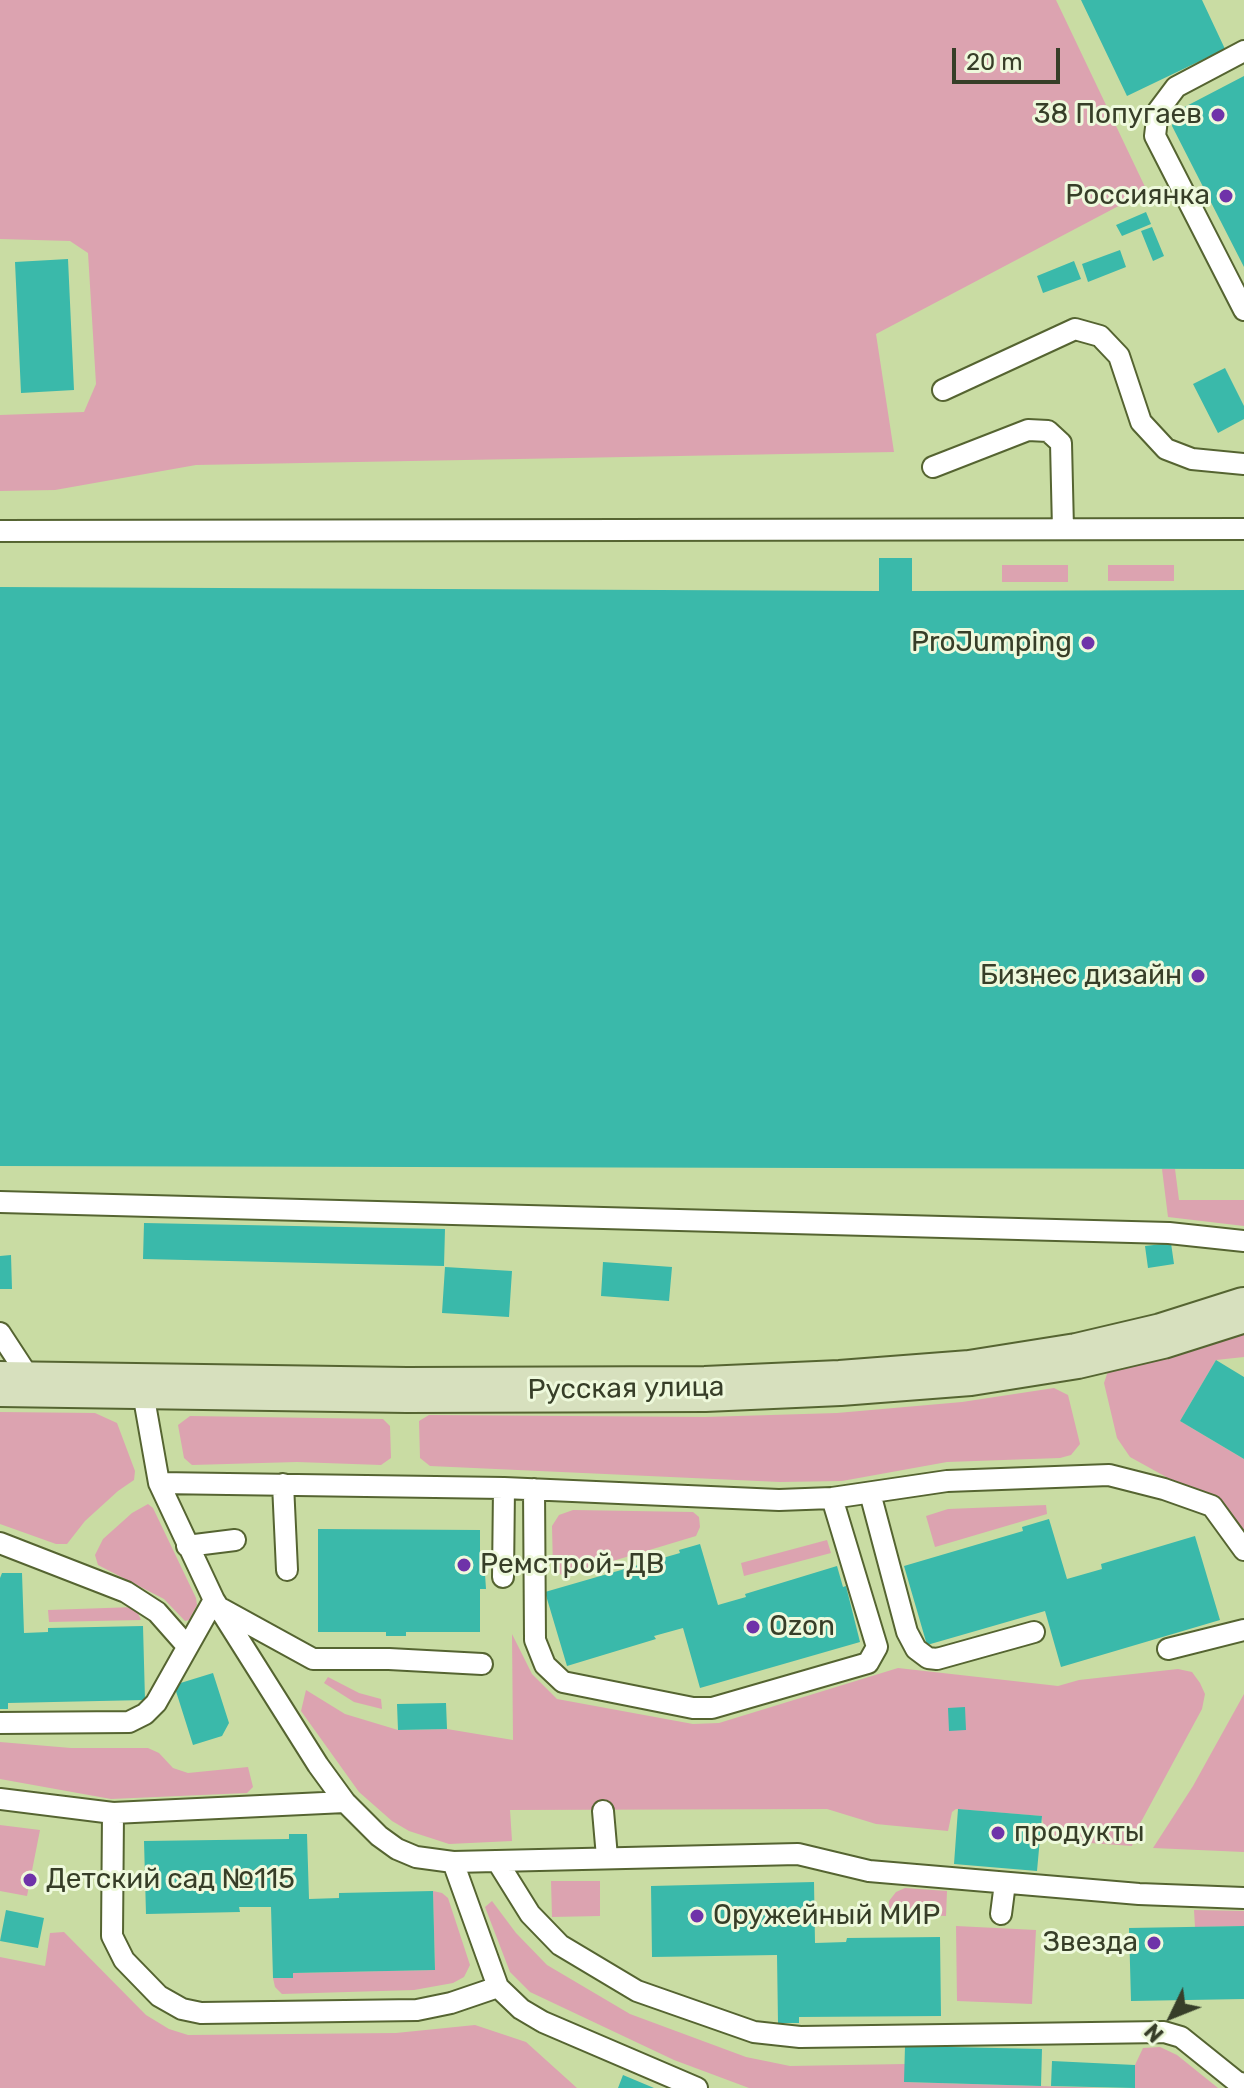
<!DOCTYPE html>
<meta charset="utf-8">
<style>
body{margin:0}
#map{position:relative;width:1244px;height:2088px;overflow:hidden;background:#c9dca3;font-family:Rubik,sans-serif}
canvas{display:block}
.north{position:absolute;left:1132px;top:1976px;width:80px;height:80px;-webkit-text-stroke:6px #eef9dc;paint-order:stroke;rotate:227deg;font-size:22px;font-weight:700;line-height:32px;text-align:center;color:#373e28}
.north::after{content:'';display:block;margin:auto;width:28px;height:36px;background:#373e28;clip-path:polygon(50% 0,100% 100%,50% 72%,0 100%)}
.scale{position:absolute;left:952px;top:48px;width:108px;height:36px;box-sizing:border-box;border:4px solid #373e28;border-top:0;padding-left:10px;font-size:24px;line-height:28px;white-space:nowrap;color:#373e28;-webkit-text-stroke:6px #eef9dc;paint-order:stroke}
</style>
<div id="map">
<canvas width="1244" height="2088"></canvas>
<div class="north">N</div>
<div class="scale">20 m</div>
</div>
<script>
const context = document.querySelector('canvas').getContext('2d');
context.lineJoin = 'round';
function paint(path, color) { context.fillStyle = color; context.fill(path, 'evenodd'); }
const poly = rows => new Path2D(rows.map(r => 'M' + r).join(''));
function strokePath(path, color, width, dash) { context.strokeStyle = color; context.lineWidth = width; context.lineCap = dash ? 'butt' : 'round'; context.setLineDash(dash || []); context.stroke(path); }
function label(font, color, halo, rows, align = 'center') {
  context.font = font + ' Rubik,sans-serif'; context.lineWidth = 6; context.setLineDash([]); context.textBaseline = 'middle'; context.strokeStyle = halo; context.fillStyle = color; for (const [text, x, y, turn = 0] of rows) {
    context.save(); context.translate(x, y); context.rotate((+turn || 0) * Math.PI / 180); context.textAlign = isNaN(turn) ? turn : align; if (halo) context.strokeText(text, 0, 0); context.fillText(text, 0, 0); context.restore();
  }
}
const green = poly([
 [0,0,1056,0,1147,191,876,334,894,452,196,465,55,490,0,491,0,415,84,412,96,384,88,253,70,241,0,239],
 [1002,565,1068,565,1068,582,1002,582],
 [1108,565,1174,565,1174,581,1108,581],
 [1162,1169,1175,1169,1179,1200,1244,1200,1244,1226,1168,1217],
 [1244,1333,1244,1357,1216,1360,1180,1421,1244,1459,1244,1531,1218,1498,1168,1478,1130,1457,1117,1438,1104,1383,1108,1371,1169,1356],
 [1054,1388,1068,1395,1080,1444,1071,1455,1060,1458,947,1462,842,1481,780,1482,430,1466,420,1458,419,1421,429,1415,705,1417,837,1413,962,1402],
 [0,1412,95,1413,117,1423,135,1471,134,1480,118,1491,85,1521,67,1544,56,1544,0,1524],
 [190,1416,383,1419,390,1426,391,1458,381,1465,297,1462,192,1465,184,1458,178,1425],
 [148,1504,153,1508,196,1598,197,1605,189,1620,185,1621,164,1599,98,1565,95,1555,103,1539,132,1513],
 [1046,1505,1047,1514,935,1547,926,1516,948,1509],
 [573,1510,693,1512,699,1517,700,1527,696,1536,563,1576,553,1569,552,1526,559,1515],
 [827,1540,831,1553,744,1576,741,1563],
 [135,1607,141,1620,49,1622,48,1610],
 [512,1634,532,1674,557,1699,693,1724,719,1723,898,1668,1058,1686,1079,1680,1178,1669,1192,1672,1200,1683,1205,1694,1202,1709,1135,1833,1132,1846,1048,1840,1041,1816,956,1809,952,1812,948,1831,876,1824,827,1809,510,1810,512,1841,449,1844,409,1831,392,1821,359,1792,301,1711,306,1690,345,1714,398,1730,447,1729,513,1740],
 [328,1677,359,1693,381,1699,382,1709,354,1702,324,1683],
 [1244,1694,1244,1852,1153,1848,1193,1786],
 [0,1742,71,1748,148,1748,159,1753,173,1768,188,1773,248,1767,253,1787,247,1793,111,1799,0,1779],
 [0,1825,40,1830,27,1896,0,1891],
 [551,1881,600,1881,600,1916,552,1917],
 [905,1888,947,1891,946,1916,888,1913,889,1901,896,1892],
 [433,1891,442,1893,448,1898,470,1965,464,1977,453,1983,414,1990,282,1994,275,1987,273,1978,292,1978,293,1973,435,1970],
 [492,1901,516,1933,547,1965,630,2014,746,2057,790,2066,905,2064,905,2082,1107,2088,749,2088,674,2060,530,1992,510,1972,485,1907],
 [1194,1910,1244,1911,1244,1926,1195,1927],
 [956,1926,1036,1930,1032,2004,957,2001],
 [64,1932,146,2015,169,2029,188,2035,396,2033,475,2025,526,2042,577,2088,0,2088,0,1957,45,1966,50,1933],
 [1160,2047,1177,2055,1218,2088,1135,2088,1135,2065,1143,2048]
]);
const building = poly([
 [1081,0,1202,0,1225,49,1127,96],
 [1244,76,1244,267,1172,126,1175,112],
 [1146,212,1151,224,1122,236,1116,225],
 [1152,227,1164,256,1153,261,1141,231],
 [1120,250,1126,267,1088,282,1082,264],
 [68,259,74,390,21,393,15,262],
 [1074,261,1081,279,1043,293,1037,276],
 [1225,368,1244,406,1244,419,1218,433,1193,384],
 [879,558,912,558,912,591,1244,590,1244,1169,0,1166,0,587,879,591],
 [144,1223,445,1229,444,1266,143,1259],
 [1171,1243,1174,1264,1148,1268,1145,1246],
 [11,1255,12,1289,0,1289,0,1256],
 [603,1262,672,1267,669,1301,601,1296],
 [445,1267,512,1271,509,1317,442,1313],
 [1216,1360,1244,1377,1244,1459,1180,1421],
 [1049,1519,1067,1579,1102,1569,1101,1564,1195,1536,1220,1620,1061,1667,1045,1611,927,1645,904,1566,1023,1531,1022,1527],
 [318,1529,480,1530,480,1573,485,1574,486,1589,480,1589,480,1632,406,1632,406,1636,386,1636,386,1632,318,1632],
 [700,1544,718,1605,746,1597,745,1594,837,1566,843,1587,846,1586,860,1642,700,1688,683,1628,654,1636,656,1639,567,1666,545,1592,680,1553,679,1550],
 [2,1573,22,1573,24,1633,48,1632,48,1628,143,1626,145,1700,8,1703,8,1709,0,1709,0,1578],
 [213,1673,229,1723,222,1736,193,1745,174,1685],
 [446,1703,447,1729,398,1730,397,1704],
 [965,1707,966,1730,949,1731,948,1708],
 [958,1809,1042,1816,1037,1871,954,1864],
 [289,1834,307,1834,309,1899,339,1898,339,1893,433,1891,435,1970,293,1973,293,1978,273,1978,271,1907,239,1907,240,1912,146,1914,144,1841,289,1839],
 [814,1882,815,1943,846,1942,847,1938,940,1937,941,2016,799,2017,799,2023,778,2023,777,1955,652,1957,651,1886],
 [6,1910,44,1918,38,1948,0,1941],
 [1244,1926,1244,1999,1131,2001,1129,1928],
 [905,2046,1042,2049,1041,2086,904,2082],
 [1052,2061,1135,2065,1135,2088,1051,2086],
 [623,2075,654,2088,618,2088]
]);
const service = poly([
 [1244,51,1176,87,1158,111,1155,136,1244,310],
 [943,390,1075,329,1100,336,1119,356,1141,422,1166,449,1192,459,1244,464],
 [933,467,1028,430,1048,431,1061,443,1063,529],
 [0,531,1244,529],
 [0,1202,1169,1233,1244,1241],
 [0,1333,34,1385],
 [142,1387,159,1483,214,1600,318,1765,345,1802,379,1836,397,1849,416,1857,453,1862,798,1854,869,1871,1139,1894,1244,1898],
 [159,1483,504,1488,779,1500,832,1498,947,1481,1109,1475,1164,1489,1212,1506,1244,1550],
 [283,1484,287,1570],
 [534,1489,535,1640,545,1665,563,1682,693,1708,712,1708,868,1663,877,1647,832,1498],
 [870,1493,907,1632,916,1649,928,1658,937,1659,1034,1632],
 [0,1543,126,1592,157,1612,187,1646],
 [187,1546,235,1540],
 [503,1577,504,1488],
 [222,1609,313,1659,389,1659,482,1664],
 [1168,1649,1244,1630],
 [0,1723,129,1722,145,1714,156,1703,214,1600],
 [0,1799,113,1813],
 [345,1802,113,1813,112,1936,124,1960,159,1996,182,2009,201,2013,417,2010,451,2003,498,1987],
 [603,1811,607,1857],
 [497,1861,530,1914,560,1945,637,1991,754,2032,800,2037,1164,2032,1181,2037,1237,2082,1244,2084],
 [453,1862,498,1987,521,2009,543,2022,697,2088],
 [1001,1914,1005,1883]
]);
const secondary = poly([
 [0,1384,407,1390,705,1389,840,1383,970,1373,1077,1356,1162,1336,1244,1310]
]);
const markers = [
 [1218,115,8,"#6f33a9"],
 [1226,196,8,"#6f33a9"],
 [1088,643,8,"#6f33a9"],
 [1198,976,8,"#6f33a9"],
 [464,1565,8,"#6f33a9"],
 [753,1627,8,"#6f33a9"],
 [998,1833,8,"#6f33a9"],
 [30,1880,8,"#6f33a9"],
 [697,1916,8,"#6f33a9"],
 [1154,1943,8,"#6f33a9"]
];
const poiNames = [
 ["38 Попугаев",1202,115],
 ["Россиянка",1210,196],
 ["ProJumping",1072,643],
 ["Бизнес дизайн",1182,976],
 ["Ремстрой-ДВ",480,1565,"left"],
 ["Ozon",769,1627,"left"],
 ["продукты",1014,1833,"left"],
 ["Детский сад №115",46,1880,"left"],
 ["Оружейный МИР",713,1916,"left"],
 ["Звезда",1138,1943]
];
const streetNames = [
 ["Русская улица",626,1389,-1]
];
paint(green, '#dca3b0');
paint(building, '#3ab9aa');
strokePath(service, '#556431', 24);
strokePath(secondary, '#556431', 48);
strokePath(service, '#fff', 20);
strokePath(secondary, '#d7e0be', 44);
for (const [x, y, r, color] of markers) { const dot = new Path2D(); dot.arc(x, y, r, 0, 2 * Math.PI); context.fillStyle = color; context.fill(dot); strokePath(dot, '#eef9dc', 3); }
label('28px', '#373e28', '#eef9dc', poiNames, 'right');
label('28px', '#373e28', '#eef9dc', streetNames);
</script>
